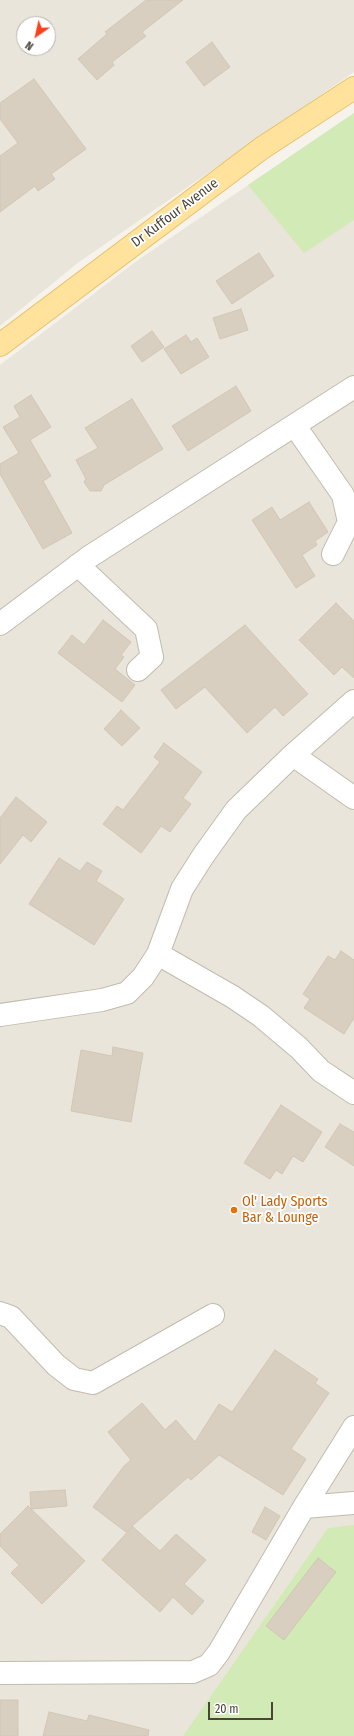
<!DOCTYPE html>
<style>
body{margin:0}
#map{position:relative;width:354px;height:1736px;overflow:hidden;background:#f6f3ec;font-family:"Fira Sans Condensed",sans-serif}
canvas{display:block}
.north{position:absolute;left:16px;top:16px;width:40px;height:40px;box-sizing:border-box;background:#fff;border:1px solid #b7b4b0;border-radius:50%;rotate:214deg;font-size:11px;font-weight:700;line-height:16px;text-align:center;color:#4b4439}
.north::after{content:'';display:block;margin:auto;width:14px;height:18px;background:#fc3f1d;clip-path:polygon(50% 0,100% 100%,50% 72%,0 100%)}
.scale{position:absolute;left:208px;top:1702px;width:65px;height:18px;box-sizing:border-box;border:2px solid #4b4439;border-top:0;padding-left:5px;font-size:12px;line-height:14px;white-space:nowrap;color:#4b4439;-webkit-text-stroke:3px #fff;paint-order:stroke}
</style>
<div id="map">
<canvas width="354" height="1736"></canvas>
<div class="north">N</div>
<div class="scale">20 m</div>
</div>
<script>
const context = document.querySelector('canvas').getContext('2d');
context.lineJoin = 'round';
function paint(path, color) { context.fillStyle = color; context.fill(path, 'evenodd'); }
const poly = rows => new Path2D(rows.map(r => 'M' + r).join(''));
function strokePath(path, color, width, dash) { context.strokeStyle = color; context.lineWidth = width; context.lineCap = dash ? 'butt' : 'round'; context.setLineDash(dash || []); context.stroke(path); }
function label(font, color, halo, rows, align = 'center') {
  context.font = font + ' "Fira Sans Condensed",sans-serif'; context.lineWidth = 3.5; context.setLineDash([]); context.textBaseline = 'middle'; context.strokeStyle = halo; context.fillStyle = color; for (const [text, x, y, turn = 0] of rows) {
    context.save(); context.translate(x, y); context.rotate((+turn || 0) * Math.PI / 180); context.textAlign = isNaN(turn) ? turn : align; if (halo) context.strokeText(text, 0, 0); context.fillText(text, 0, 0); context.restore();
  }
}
const residential = poly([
 [0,0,354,0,354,72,79,262,0,326],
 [24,24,48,24,48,48,24,48],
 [354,113,354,1736,0,1736,0,365,138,260]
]);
const green = poly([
 [354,113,354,220,304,253,248,185],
 [354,1525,354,1736,183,1736,328,1528]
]);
const building = poly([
 [146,0,183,0,142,32,146,36,112,62,114,65,97,80,78,59,107,34,105,32,146,0],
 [212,42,230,67,204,86,186,62,212,42],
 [34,79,86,149,51,174,55,179,38,191,35,186,0,212,0,156,18,143,0,119,0,103,34,79],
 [259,253,274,276,232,304,216,281,259,253],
 [241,309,248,330,220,339,213,318,241,309],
 [152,331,164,347,142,362,131,346,152,331],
 [186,335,191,342,197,338,209,357,181,374,164,349,186,335],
 [236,386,251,411,188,451,172,426,236,386],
 [31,395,51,427,30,440,51,476,43,481,72,533,43,549,0,474,0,464,19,453,3,427,20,417,14,406,31,395],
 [132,399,163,449,104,485,101,491,90,491,84,482,86,479,76,460,98,448,85,428,132,399],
 [309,502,328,532,315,541,317,545,302,555,315,576,296,588,252,520,272,507,280,520,309,502],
 [336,603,354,621,354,678,342,667,334,675,299,640,336,603],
 [103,620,131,642,121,655,124,657,115,669,135,685,122,702,58,653,72,635,84,645,103,620],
 [245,625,308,694,283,716,275,707,247,733,205,687,176,709,161,690,245,625],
 [121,710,140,728,122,746,104,729,121,710],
 [164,743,202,772,183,798,191,804,170,832,161,826,141,853,103,824,117,806,123,810,160,762,154,757,164,743],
 [16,797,47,822,31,842,23,835,0,864,0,818,16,797],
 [59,858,80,871,87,862,102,871,96,881,124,899,94,945,29,904,59,858],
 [341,951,354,960,354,1018,344,1034,304,1008,310,999,303,994,328,956,335,960,341,951],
 [113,1047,143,1053,131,1122,71,1111,81,1050,112,1056,113,1047],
 [281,1105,322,1132,303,1162,293,1156,282,1174,276,1170,270,1179,244,1163,281,1105],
 [340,1124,354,1132,354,1166,325,1147,340,1124],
 [275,1350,318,1379,315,1383,329,1393,291,1449,306,1459,283,1495,219,1455,191,1480,188,1477,132,1526,160,1551,176,1534,206,1560,184,1584,204,1601,192,1615,173,1597,160,1612,102,1560,132,1527,126,1532,93,1507,124,1466,131,1460,108,1432,142,1403,165,1430,176,1420,195,1442,219,1404,232,1412,275,1350],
 [65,1490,67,1506,31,1509,30,1492,65,1490],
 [28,1506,85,1561,42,1604,11,1573,19,1565,0,1546,0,1534,28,1506],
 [265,1507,280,1516,266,1540,252,1532,265,1507],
 [318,1558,336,1572,284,1640,266,1626,318,1558],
 [0,1700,18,1700,18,1736,0,1736,0,1700],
 [49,1712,87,1721,89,1715,149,1730,148,1736,43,1736,49,1712]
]);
const minor = poly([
 [295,426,343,495,349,522,333,554],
 [78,565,146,629,152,657,138,670],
 [0,624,89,557,354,387],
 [293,755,354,798],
 [158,954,233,997,261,1016,299,1048,321,1071,354,1093],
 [0,1015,102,1000,127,993,143,977,158,954,182,889,203,856,236,810,293,755,354,701],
 [0,1313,11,1317,56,1365,74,1379,93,1383,213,1315],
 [304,1507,354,1503],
 [0,1673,193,1672,209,1665,219,1652,304,1507,354,1427]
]);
const major = poly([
 [0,345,262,148,354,88]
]);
const markers = [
 [234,1210,4,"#e8710a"]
];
const streetNames = [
 ["Dr Kuffour Avenue",175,213,-37]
];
const foodNames = [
 ["Ol' Lady Sports",242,1202],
 ["Bar & Lounge",242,1218]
];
paint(residential, '#eae5da');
paint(green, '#d2eab5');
paint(building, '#d8cfc1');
strokePath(building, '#d3c7b4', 1);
strokePath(minor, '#c2bbae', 24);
strokePath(major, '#e6c16a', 24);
strokePath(minor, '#fff', 22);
strokePath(major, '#ffe39c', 22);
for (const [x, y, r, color] of markers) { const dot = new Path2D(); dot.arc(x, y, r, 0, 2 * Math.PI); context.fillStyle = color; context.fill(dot); strokePath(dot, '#fff', 1.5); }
label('14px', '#4b4439', '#fff', streetNames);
label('14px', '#c56008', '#fff', foodNames, 'left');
</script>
